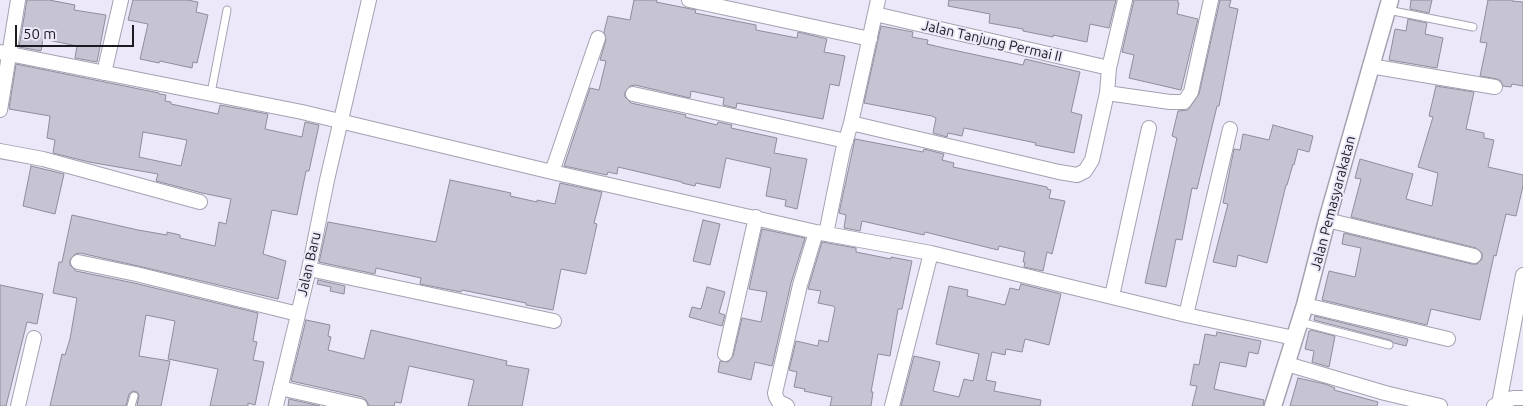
<!DOCTYPE html>
<style>
body{margin:0}
#map{position:relative;width:1523px;height:406px;overflow:hidden;background:#ece8f9;font-family:Ubuntu,sans-serif}
canvas{display:block}
.scale{position:absolute;left:15px;top:25px;width:119px;height:22px;box-sizing:border-box;border:2px solid #1c1b21;border-top:0;padding-left:6px;font-size:15px;line-height:18px;white-space:nowrap;color:#1c1b21;-webkit-text-stroke:4px #ece8f9;paint-order:stroke}
</style>
<div id="map">
<canvas width="1523" height="406"></canvas>
<div class="scale">50 m</div>
</div>
<script>
const context = document.querySelector('canvas').getContext('2d');
context.lineJoin = 'round';
function paint(path, color) { context.fillStyle = color; context.fill(path, 'evenodd'); }
const poly = rows => new Path2D(rows.map(r => 'M' + r).join(''));
function strokePath(path, color, width, dash) { context.strokeStyle = color; context.lineWidth = width; context.lineCap = dash ? 'butt' : 'round'; context.setLineDash(dash || []); context.stroke(path); }
function label(font, color, halo, rows, align = 'center') {
  context.font = font + ' Ubuntu,sans-serif'; context.lineWidth = 4; context.setLineDash([]); context.textBaseline = 'middle'; context.strokeStyle = halo; context.fillStyle = color; for (const [text, x, y, turn = 0] of rows) {
    context.save(); context.translate(x, y); context.rotate((+turn || 0) * Math.PI / 180); context.textAlign = isNaN(turn) ? turn : align; if (halo) context.strokeText(text, 0, 0); context.fillText(text, 0, 0); context.restore();
  }
}
const building = poly([
 [27,0,49,0,75,5,74,10,106,15,97,62,75,58,77,46,43,39,41,51,19,47,27,0],
 [133,0,187,0,198,2,196,12,208,15,197,63,193,62,192,68,160,61,159,63,140,59,148,24,128,20,133,0],
 [634,0,657,0,656,2,696,10,695,13,756,25,756,30,797,38,798,32,827,39,824,52,845,56,839,86,830,84,823,119,737,103,736,108,723,105,724,98,691,91,690,98,635,85,630,86,625,92,625,97,631,103,686,115,685,117,717,125,718,122,732,125,731,128,777,138,774,153,807,159,797,209,785,206,786,200,766,196,771,168,726,158,720,188,696,183,695,186,682,183,682,182,618,167,617,174,608,172,607,175,564,166,590,88,599,90,606,61,600,60,606,40,604,32,608,16,630,20,634,0],
 [949,0,1116,0,1109,28,1090,24,1087,42,1053,35,1053,37,1023,31,1023,29,989,23,990,14,948,6,949,0],
 [1134,0,1178,0,1178,3,1179,3,1177,14,1198,19,1181,90,1129,78,1134,55,1122,52,1134,0],
 [1220,0,1231,0,1229,7,1238,9,1219,106,1217,106,1197,189,1192,188,1182,240,1176,239,1166,287,1145,283,1177,138,1172,136,1178,111,1188,110,1199,94,1220,0],
 [1411,0,1432,0,1429,13,1410,9,1411,0],
 [1488,0,1512,0,1512,1,1523,2,1523,86,1512,84,1511,87,1503,86,1501,81,1497,79,1480,76,1487,43,1480,42,1488,0],
 [1408,19,1427,23,1425,34,1443,38,1437,68,1389,60,1395,29,1406,31,1408,19],
 [881,26,913,32,912,37,928,40,927,44,944,48,1023,65,1025,59,1080,72,1071,112,1082,115,1074,153,1035,145,1036,143,964,128,962,136,948,133,947,137,933,133,936,118,932,116,864,103,881,26],
 [16,64,159,93,159,94,166,95,165,101,171,102,171,104,218,114,220,105,268,114,265,129,302,137,305,122,319,125,309,171,306,171,297,215,272,210,263,254,286,261,278,299,138,266,80,253,75,254,70,260,70,265,76,271,134,283,258,313,253,341,257,342,253,360,264,362,255,405,248,403,248,406,210,406,218,369,168,359,175,321,146,315,139,356,170,361,161,406,137,406,139,395,137,392,133,391,129,394,126,406,50,406,62,354,65,355,70,339,77,298,53,293,59,262,62,262,72,215,138,230,167,235,167,232,180,235,180,238,215,246,219,222,226,224,231,199,202,193,156,181,158,174,89,162,53,153,55,140,47,138,50,116,9,109,16,64],
 [143,132,187,140,181,166,139,157,143,132],
 [1436,86,1474,92,1466,129,1484,133,1484,138,1494,140,1488,167,1523,175,1523,186,1516,216,1506,214,1496,256,1494,255,1480,320,1431,309,1427,325,1322,300,1329,271,1355,277,1361,248,1342,244,1344,233,1472,264,1477,264,1482,259,1482,253,1476,248,1351,217,1361,179,1355,178,1360,159,1413,174,1406,199,1432,206,1438,173,1418,167,1433,117,1429,116,1436,86],
 [1273,125,1313,136,1309,152,1298,149,1294,165,1293,164,1287,185,1286,185,1267,263,1238,255,1236,267,1213,262,1228,204,1223,203,1234,149,1240,150,1243,134,1269,140,1273,125],
 [855,139,923,152,924,149,944,154,942,160,954,163,953,167,1047,187,1047,189,1051,190,1049,198,1065,201,1052,254,1047,252,1043,271,1024,267,1025,262,1023,262,1025,252,999,246,998,250,925,232,924,235,862,221,860,231,844,228,846,215,839,213,855,139],
 [31,166,64,174,55,214,23,206,31,166],
 [450,180,511,193,510,196,537,202,537,200,555,204,560,183,602,192,594,223,597,224,586,274,561,269,553,310,526,305,526,303,462,290,461,292,420,284,421,278,376,268,375,274,319,262,328,222,436,242,450,180],
 [703,220,720,224,710,265,693,261,703,220],
 [762,229,805,238,791,283,772,366,755,362,751,380,718,372,720,361,728,362,733,356,742,318,761,322,767,292,749,289,762,229],
 [822,242,856,248,856,252,891,259,891,257,912,261,902,309,898,309,890,356,878,354,871,392,873,392,871,406,830,406,832,397,804,391,805,389,794,387,797,372,789,370,796,341,818,346,819,340,828,342,835,308,833,306,818,303,821,291,808,289,822,242],
 [318,280,345,286,344,294,330,291,331,287,317,284,318,280],
 [1021,284,1061,294,1049,345,1025,339,1022,352,1006,349,1005,355,992,352,986,380,996,382,994,391,1041,400,1040,406,901,406,914,356,940,362,933,391,959,397,964,379,973,381,979,354,936,344,949,286,968,290,967,296,1005,305,1010,288,1019,290,1021,284],
 [0,285,43,294,37,324,27,322,6,406,0,406,0,285],
 [707,287,725,292,719,313,725,315,722,326,689,317,692,307,701,309,707,287],
 [1315,316,1408,339,1406,346,1394,343,1390,340,1314,320,1315,316],
 [306,320,330,325,328,336,331,337,328,350,364,359,371,330,507,361,506,365,529,369,522,406,468,406,474,380,409,366,401,403,395,402,394,406,369,406,366,400,362,397,291,381,306,320],
 [1311,330,1335,336,1329,367,1312,362,1314,351,1305,349,1309,331,1311,330],
 [1217,332,1261,341,1258,354,1249,352,1246,367,1220,362,1214,389,1264,400,1263,406,1192,406,1197,386,1190,385,1194,364,1199,365,1205,334,1216,336,1217,332],
 [1298,378,1325,384,1335,388,1334,390,1378,402,1377,406,1290,406,1298,378],
 [289,399,320,406,288,406,289,399]
]);
const service = poly([
 [1388,10,1473,27],
 [211,93,227,10],
 [1300,322,1389,345],
 [131,406,134,396]
]);
const minor = poly([
 [689,0,870,39],
 [875,14,1109,68],
 [0,52,302,112,552,172,816,232,931,253,1186,315,1294,338],
 [1370,66,1495,87],
 [104,73,121,0],
 [1107,93,1170,102,1184,102,1191,92,1211,0],
 [633,94,846,141],
 [0,110,18,0],
 [851,123,1059,172,1077,175,1085,171,1092,160,1107,93,1109,68,1125,0],
 [0,151,43,159,200,202],
 [552,172,598,38],
 [1327,220,1474,256],
 [826,234,843,150,851,123,878,0],
 [78,262,136,274,298,314],
 [309,269,554,321],
 [1112,296,1149,128],
 [1305,305,1448,339],
 [1186,315,1230,129],
 [725,354,756,217],
 [1287,364,1385,393,1440,406],
 [280,388,360,406],
 [1499,404,1523,275],
 [18,406,34,338],
 [276,406,309,269,327,180,369,0],
 [787,406,779,402,776,397,775,393,800,285,816,232],
 [892,406,931,253],
 [1494,406,1513,398,1523,398]
]);
const tertiary = poly([
 [1273,406,1305,305,1327,220,1390,0]
]);
const streetNames = [
 ["Jalan Tanjung Permai II",992,41,13],
 ["Jalan Pemasyarakatan",1333,203,-75],
 ["Jalan Baru",309,264,-77]
];
paint(building, '#c6c3d3');
strokePath(building, '#8f8c9b', 1);
strokePath(service, '#a5a1b1', 9);
strokePath(minor, '#a5a1b1', 16);
strokePath(tertiary, '#a5a1b1', 19);
strokePath(service, '#fff', 7);
strokePath(minor, '#fff', 14);
strokePath(tertiary, '#fff', 16);
label('14px', '#1c1b21', '#ece8f9', streetNames);
</script>
